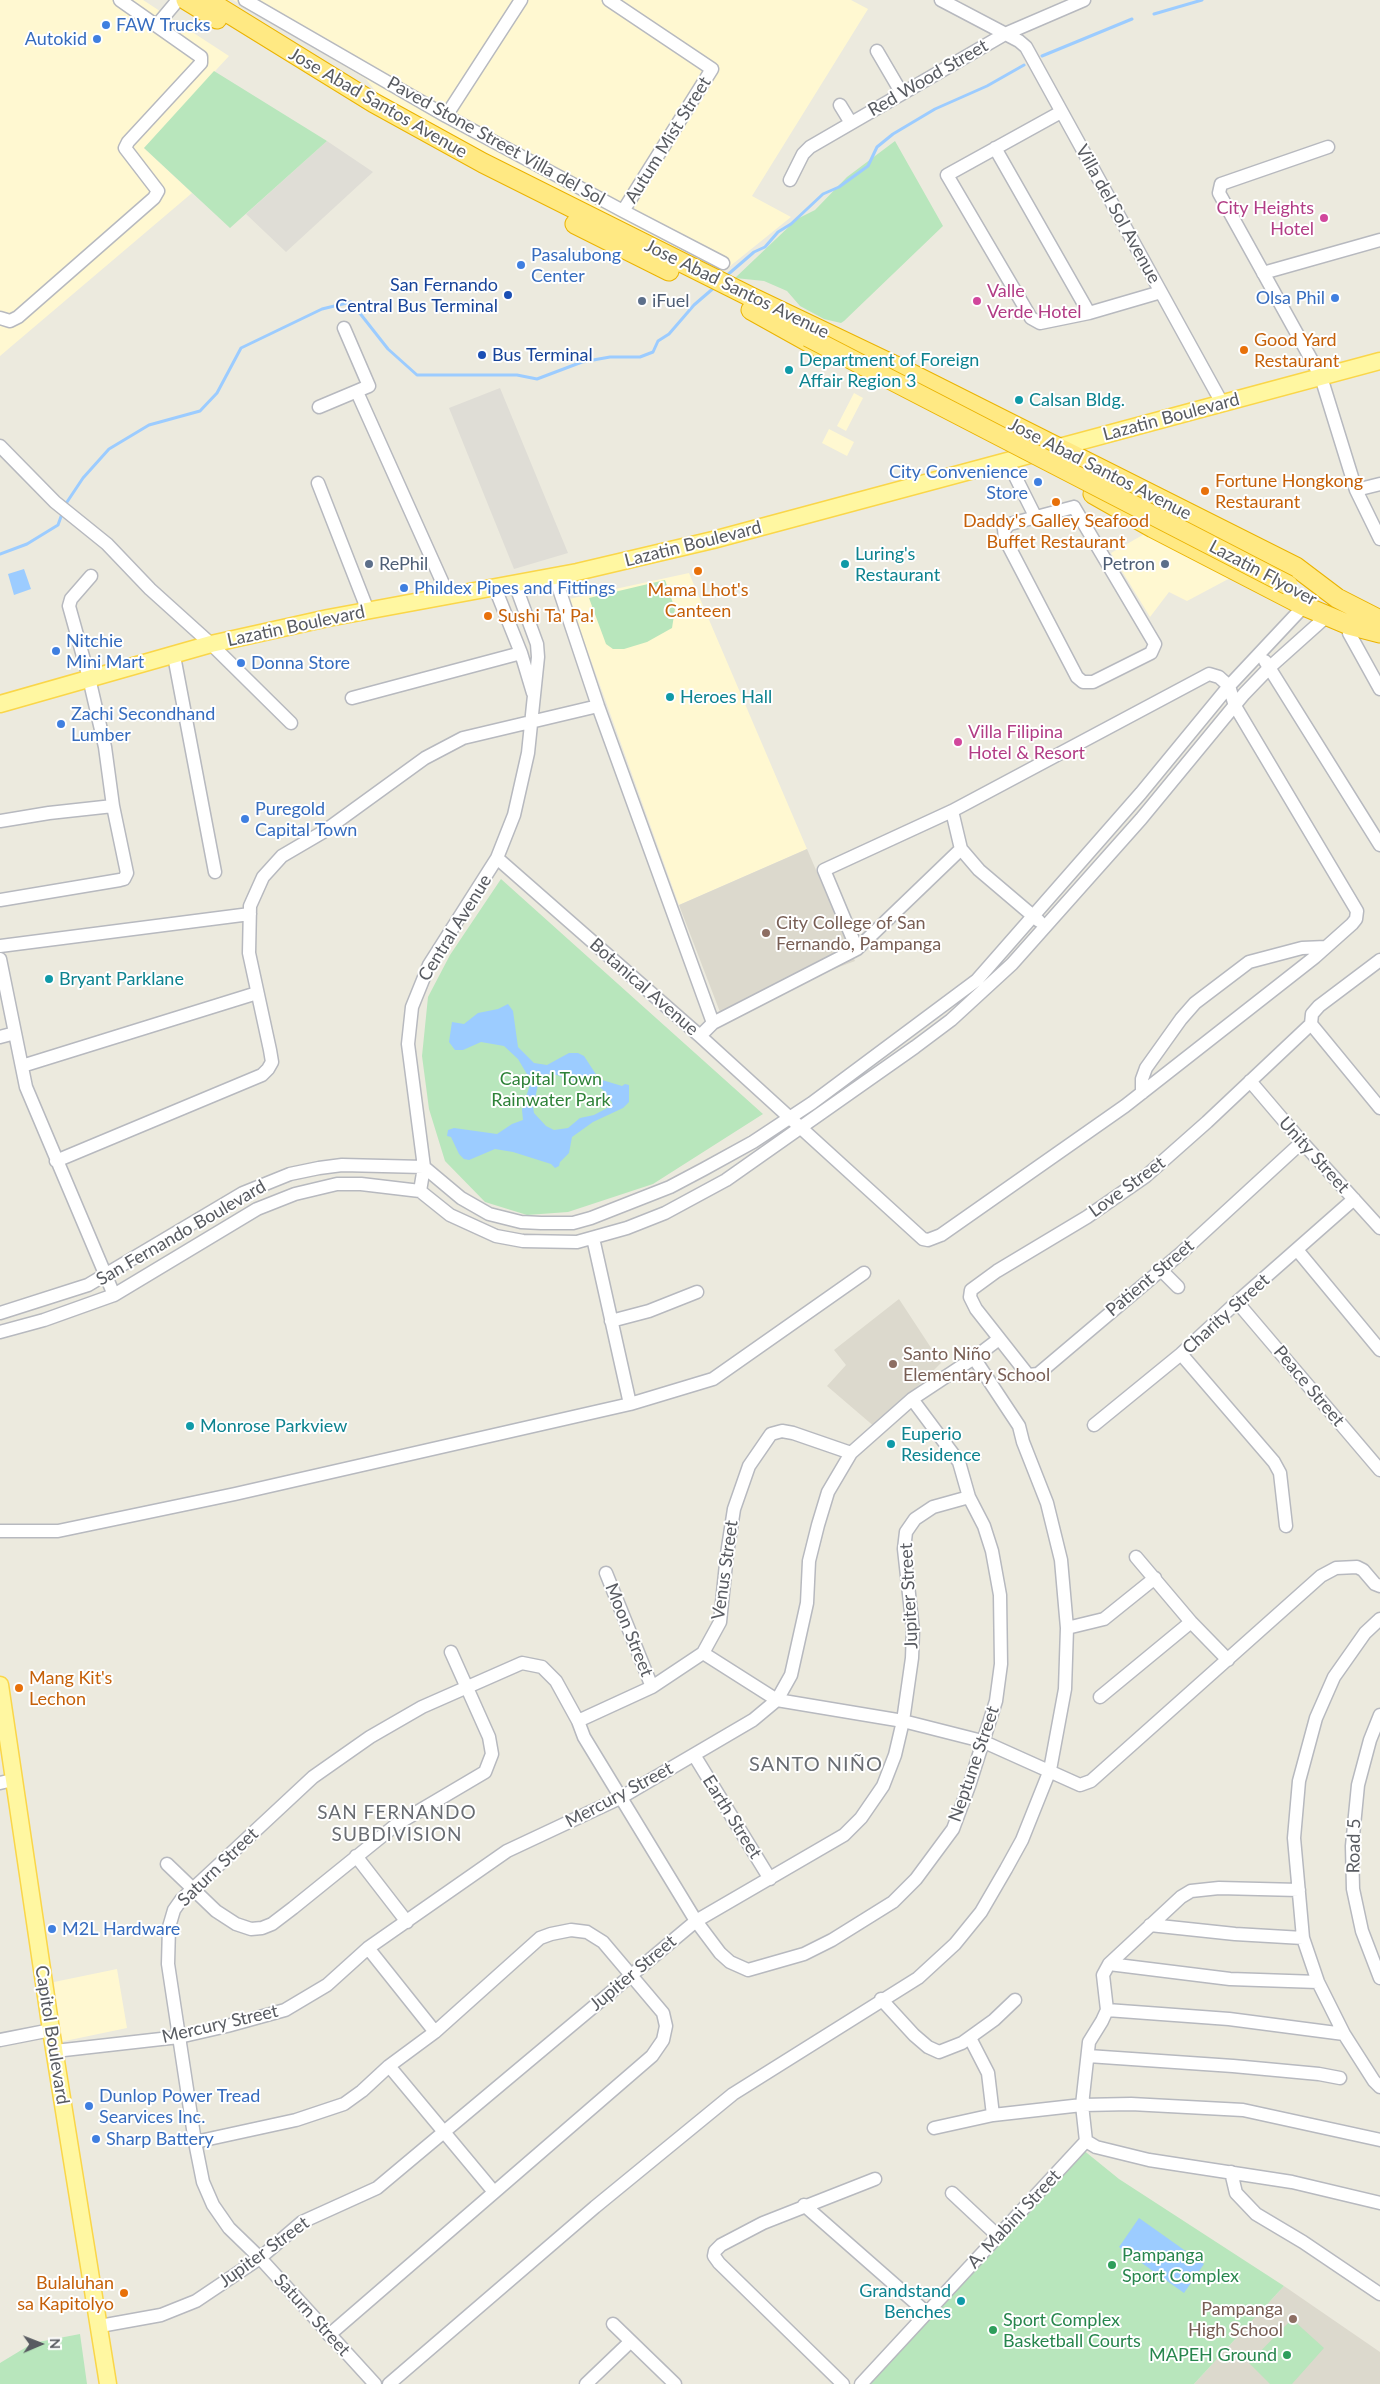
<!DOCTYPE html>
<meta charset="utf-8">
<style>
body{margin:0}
#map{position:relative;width:1380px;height:2384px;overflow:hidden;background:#eceade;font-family:Lato,sans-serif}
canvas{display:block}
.north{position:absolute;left:15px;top:2319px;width:50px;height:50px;-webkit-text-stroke:4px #fff;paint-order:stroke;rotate:89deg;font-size:14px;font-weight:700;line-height:20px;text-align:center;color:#585b61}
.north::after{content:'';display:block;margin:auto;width:18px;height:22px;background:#585b61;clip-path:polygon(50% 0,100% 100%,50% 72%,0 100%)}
</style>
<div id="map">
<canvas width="1380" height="2384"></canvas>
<div class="north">N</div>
</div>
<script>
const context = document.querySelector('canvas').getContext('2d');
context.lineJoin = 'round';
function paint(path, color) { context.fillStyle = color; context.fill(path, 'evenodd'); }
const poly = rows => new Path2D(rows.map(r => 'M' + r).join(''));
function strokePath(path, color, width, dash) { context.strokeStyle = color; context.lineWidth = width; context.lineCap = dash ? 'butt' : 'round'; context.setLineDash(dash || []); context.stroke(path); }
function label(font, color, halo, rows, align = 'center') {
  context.font = font + ' Lato,sans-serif'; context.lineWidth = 4; context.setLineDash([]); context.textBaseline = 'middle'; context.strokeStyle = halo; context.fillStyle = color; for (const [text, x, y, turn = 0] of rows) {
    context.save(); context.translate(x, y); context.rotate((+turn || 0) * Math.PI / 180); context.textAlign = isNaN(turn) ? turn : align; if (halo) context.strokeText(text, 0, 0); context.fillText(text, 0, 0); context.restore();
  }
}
const commercial = poly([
 [0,0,143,0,229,56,144,148,192,193,0,356],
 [233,0,851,0,868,9,752,196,791,217,724,271,523,174,437,129,379,96,366,79],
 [854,393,863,398,846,431,837,426],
 [829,429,854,442,847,456,822,443],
 [1148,532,1234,576,1187,601,1169,592,1150,617,1111,553],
 [689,573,807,849,679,905,569,599],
 [117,1969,127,2028,60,2042,54,1982]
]);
const industrial = poly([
 [327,141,373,172,286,252,246,214],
 [500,388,568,553,514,569,449,408]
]);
const education = poly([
 [807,849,855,961,720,1012,679,905],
 [899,1299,941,1363,876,1428,827,1386,846,1365,834,1350],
 [1284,2286,1380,2352,1380,2384,1194,2384]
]);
const green = poly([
 [214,71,327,141,230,228,144,148],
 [895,141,943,226,844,321,841,323,824,319,800,306,787,291,764,281,735,278,797,219,815,210,847,177],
 [665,580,675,609,672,628,647,642,624,649,613,649,606,644,589,598],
 [501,879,763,1114,653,1184,568,1212,527,1215,485,1202,445,1161,429,1109,422,1056,428,997,450,955],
 [1082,2149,1119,2179,1284,2286,1194,2384,860,2384],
 [1292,2319,1324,2348,1292,2384,1270,2384,1249,2363],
 [80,2334,87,2384,0,2384,0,2363,33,2343]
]);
const water = poly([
 [24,569,31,589,14,595,8,574],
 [508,1004,513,1011,518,1047,534,1063,547,1065,569,1053,578,1053,584,1056,599,1079,622,1086,625,1084,629,1085,629,1102,623,1108,593,1122,572,1137,569,1153,560,1162,559,1166,555,1168,551,1164,513,1152,495,1149,469,1160,464,1159,459,1154,451,1137,447,1136,448,1130,454,1128,497,1134,512,1124,523,1120,522,1110,531,1081,518,1059,504,1046,481,1042,463,1050,455,1050,449,1042,452,1022,464,1024,478,1013,498,1009],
 [546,1074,557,1075,571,1081,594,1081,606,1093,612,1103,611,1106,594,1115,580,1118,568,1128,554,1130,546,1126,534,1113,533,1107,538,1085],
 [1139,2218,1204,2264,1184,2293,1119,2247]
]);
const stream = poly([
 [1154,14,1202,0],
 [1042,56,1132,19],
 [725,277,754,252,765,247,778,232,791,224,823,194,839,187,868,166,877,147,893,134,935,109,987,86,1024,65],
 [65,505,83,478,109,449,149,425,200,411,217,393,241,348,322,309,351,302,388,349,417,375,517,375,537,379,582,362,610,357,640,357,653,352,658,341,669,334,694,305,716,286],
 [0,554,27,544,58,525,63,511]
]);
const minor = poly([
 [245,0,446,116,623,211,723,263],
 [609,0,712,69,623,211],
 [941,0,1019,41,1026,47,1222,403],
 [157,25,178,0],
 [877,51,901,92],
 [840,105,851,123],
 [1061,112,947,175,1031,318,1040,323,1089,313,1161,292],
 [446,116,521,0],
 [1328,147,1221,184,1219,193,1321,377,1356,490,1380,539],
 [995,148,1089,313],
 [790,180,803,154,810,147,1005,34,1084,0],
 [1263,273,1380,240],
 [0,318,10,321,18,317,154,198,158,191,125,148,128,142,201,63,201,57,120,0],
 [357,392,449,597],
 [319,407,369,386,344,328],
 [0,446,55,502,107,544,150,589,211,644,291,723],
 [1007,460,1035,516],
 [318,483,368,611],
 [1356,490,1380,484],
 [1074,507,1155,644,1151,653,1093,682,1083,682,1077,677,1005,539,1004,529,1010,524,1074,507],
 [555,577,598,706,713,1023],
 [495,588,521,653,533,693],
 [1349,625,1349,633,1380,689],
 [174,656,215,872],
 [1265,661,1380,845],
 [352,698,521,653],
 [952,811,961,849,979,870,1039,921],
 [0,821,49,813,113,806],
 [497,858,700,1036,923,1239,928,1240,941,1235,1125,1106,1315,957,1352,924,1356,919,1357,911,1235,706,1229,686,1219,677,1209,674,952,811,824,870,857,949],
 [0,900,120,880,124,879,127,873,113,806,105,747,89,678,69,606,71,599,91,576],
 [0,946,250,914],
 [0,959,26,1087,114,1295],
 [1311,1024,1380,1108],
 [1311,1024,1312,1014,1319,1006,1380,960],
 [700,1036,713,1023,857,949,961,849],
 [0,1037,15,1033],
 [22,1066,257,993],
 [1250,1081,1302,1142,1380,1228],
 [1142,1093,1142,1079,1146,1068,1181,1019,1195,1003,1249,962,1302,948,1326,947],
 [1302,1142,1180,1254,1038,1374,1028,1375,976,1309,970,1297,971,1290,997,1271,1087,1217,1146,1176,1207,1122,1311,1024],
 [56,1161,262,1075,268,1069,272,1062,270,1050,249,953,250,906,263,877,282,856,323,832,425,758,463,738,598,706],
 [420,1191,450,1215,496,1236,523,1241,577,1242,627,1228,665,1213,726,1180,915,1047,951,1020,1012,964,1141,819,1244,694,1270,667,1327,616],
 [420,1191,424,1167,408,1044,412,1007,429,965,497,858,514,815,528,753,538,657,537,644,515,584],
 [593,1238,630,1404],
 [1298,1251,1380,1350],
 [1160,1269,1178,1287],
 [1237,1302,1380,1470],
 [0,1313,88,1285,243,1193,290,1174,319,1168,342,1165,424,1167,461,1198,489,1214,521,1222,541,1223,573,1223,591,1218,670,1187,704,1169,753,1142,812,1103,977,980,1141,793,1229,686,1304,606],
 [611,1321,649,1311,697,1292],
 [0,1332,44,1320,114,1295,257,1209,295,1194,337,1184,361,1184,420,1191],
 [1181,1354,1274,1462,1280,1473,1286,1526],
 [1094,1425,1181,1354,1237,1302,1354,1199],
 [0,1531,58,1531,235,1494,630,1404,713,1379,864,1273],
 [1136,1557,1191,1622,1228,1660],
 [606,1573,652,1687],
 [1380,1619,1365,1633,1334,1677,1316,1718,1299,1781,1294,1838,1303,1938,1318,1982,1344,2034,1374,2081,1380,2087],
 [1067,1628,1104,1619,1155,1578],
 [703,1653,777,1700,903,1721,982,1741,1080,1785,1091,1781,1321,1576,1336,1568,1357,1567,1363,1570,1375,1584,1380,1586],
 [1100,1697,1191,1622],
 [1380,1715,1370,1740,1358,1785,1352,1846,1353,1889,1362,1931,1380,1978],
 [578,1721,652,1687,703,1653,720,1622,727,1554,734,1509,749,1466,771,1434,782,1431,793,1433,851,1453],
 [694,1755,770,1879],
 [0,1783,13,1780],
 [356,1856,407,1922],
 [167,1864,216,1911,236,1924,251,1929,262,1928,272,1924,293,1908,397,1824,485,1772,492,1754,489,1737,451,1652],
 [1150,1925,1235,1934,1303,1938],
 [368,1948,435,2032],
 [1109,1964,1230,1979,1318,1982],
 [881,1999,914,2035,928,2047,939,2052,962,2043,994,2020,1015,2000],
 [1107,2010,1229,2019,1344,2034],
 [970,2038,988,2073,993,2115],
 [0,2040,51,2030],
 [55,2051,179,2037,227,2026,285,2010,327,1985,368,1948,507,1851,620,1798,753,1720,777,1700,791,1675,807,1603,809,1561,818,1525,828,1492,851,1453,912,1399,974,1358,999,1339],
 [1088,2056,1233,2066,1319,2074,1340,2078],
 [389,2066,494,2192],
 [934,2128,993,2115,1082,2105,1131,2104,1243,2110,1380,2140],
 [1086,2141,1082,2105,1089,2042,1102,2021,1107,2010,1103,1975,1109,1964,1181,1897,1191,1891,1219,1888,1299,1890],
 [1086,2141,1096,2147,1149,2160,1292,2182,1380,2203],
 [195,2142,296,2120,344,2104,362,2091,389,2066,435,2032,540,1938,551,1934,571,1930,587,1932,603,1942,663,2013,666,2026,663,2040,652,2056,329,2335],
 [1231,2172,1236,2193,1256,2214,1303,2242,1380,2294],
 [952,2193,998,2236],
 [804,2205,927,2313],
 [613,2324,675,2384],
 [100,2326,161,2315,196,2301,260,2258,302,2222,377,2188,696,1921,844,1835,861,1818,883,1786,895,1755,903,1721,912,1658,913,1630,904,1549,906,1532,915,1519,933,1507,969,1497],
 [375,2384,260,2258,229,2228,213,2205,203,2182,195,2142,168,1964,169,1927,174,1910,181,1900,313,1777,370,1737,422,1707,522,1663,542,1667,556,1681,578,1721,584,1737,696,1921,720,1953,730,1962,748,1970,804,1954,832,1940,893,1902,916,1879,953,1829,969,1786,996,1701,1001,1664,1000,1595,992,1551,984,1526,969,1497,959,1462,912,1399],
 [389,2384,595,2207,733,2094,918,1978,955,1944,981,1912,1006,1869,1022,1840,1050,1770,1065,1689,1067,1628,1061,1560,1047,1503,1023,1442,1019,1426,974,1358],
 [586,2384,630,2342],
 [843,2384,719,2263,714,2256,715,2251,721,2245,763,2223,875,2179],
 [861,2384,1086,2141]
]);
const major = poly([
 [0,704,211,644,328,618,577,572,713,540,1380,361],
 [0,1685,51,2030,108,2384]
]);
const highway = poly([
 [186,0,217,19],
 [207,0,374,103,483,163,751,297,902,369,1296,567,1337,598,1380,620],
 [575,224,669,271],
 [751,310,821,349],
 [1093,494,1153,528,1304,606,1349,625,1380,633]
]);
const highwayBridge = poly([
 [808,337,1288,585]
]);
const markers = [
 [106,25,5,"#3f7fe0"],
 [97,39,5,"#3f7fe0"],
 [1324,218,5,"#d1479c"],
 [521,265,5,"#3f7fe0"],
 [508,295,5,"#1a4fb4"],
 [1335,298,5,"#3f7fe0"],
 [642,301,5,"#5c6f8a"],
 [977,301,5,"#d1479c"],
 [1244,350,5,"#e8710a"],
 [482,355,5,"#1a4fb4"],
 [789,370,5,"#0f9aa8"],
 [1019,400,5,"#0f9aa8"],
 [1038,482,5,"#3f7fe0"],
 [1205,491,5,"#e8710a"],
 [1056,502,5,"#e8710a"],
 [369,564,5,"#5c6f8a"],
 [845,564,5,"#0f9aa8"],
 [1165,564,5,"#5c6f8a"],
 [698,571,5,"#e8710a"],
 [404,588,5,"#3f7fe0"],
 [488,616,5,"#e8710a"],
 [56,651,5,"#3f7fe0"],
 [241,663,5,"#3f7fe0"],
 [670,697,5,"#0f9aa8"],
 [61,724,5,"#3f7fe0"],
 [958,742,5,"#d1479c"],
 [245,819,5,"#3f7fe0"],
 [766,933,5,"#8d6e63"],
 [49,979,5,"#0f9aa8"],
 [893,1364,5,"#8d6e63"],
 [190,1426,5,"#0f9aa8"],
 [891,1444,5,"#0f9aa8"],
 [19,1688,5,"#e8710a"],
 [52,1929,5,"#3f7fe0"],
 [89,2106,5,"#3f7fe0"],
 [96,2139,5,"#3f7fe0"],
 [1112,2265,5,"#2e9e5b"],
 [124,2293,5,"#e8710a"],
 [961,2301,5,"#0f9aa8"],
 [1293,2319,5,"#8d6e63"],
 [993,2330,5,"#2e9e5b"],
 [1287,2355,5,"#2e9e5b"]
];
const shopNames = [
 ["FAW Trucks",116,25],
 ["Autokid",87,39,"right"],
 ["Pasalubong",531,255],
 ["Center",531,276],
 ["Olsa Phil",1325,298,"right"],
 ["City Convenience",1028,472,"right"],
 ["Store",1028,493,"right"],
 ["Phildex Pipes and Fittings",414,588],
 ["Nitchie",66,641],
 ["Mini Mart",66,662],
 ["Donna Store",251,663],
 ["Zachi Secondhand",71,714],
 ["Lumber",71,735],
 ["Puregold",255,809],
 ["Capital Town",255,830],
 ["M2L Hardware",62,1929],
 ["Dunlop Power Tread",99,2096],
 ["Searvices Inc.",99,2117],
 ["Sharp Battery",106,2139]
];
const streetNames = [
 ["Red Wood Street",928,78,-30],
 ["Jose Abad Santos Avenue",378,103,30],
 ["Autum Mist Street",668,140,-58],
 ["Paved Stone Street Villa del Sol",496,141,29],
 ["Villa del Sol Avenue",1118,214,61],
 ["Jose Abad Santos Avenue",737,289,26],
 ["Lazatin Boulevard",1171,417,-15],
 ["Jose Abad Santos Avenue",1100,469,27],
 ["Lazatin Boulevard",693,544,-14],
 ["Lazatin Flyover",1263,573,28],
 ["Lazatin Boulevard",296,626,-12],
 ["Central Avenue",455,928,-58],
 ["Botanical Avenue",644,987,41],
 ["Unity Street",1314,1155,48],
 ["Love Street",1127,1187,-36],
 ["San Fernando Boulevard",181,1233,-30],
 ["Patient Street",1150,1278,-40],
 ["Charity Street",1226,1314,-42],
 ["Peace Street",1309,1386,50],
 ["Venus Street",725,1570,-82],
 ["Jupiter Street",909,1596,-93],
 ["Moon Street",629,1630,68],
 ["Neptune Street",974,1764,-71],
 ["Mercury Street",619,1795,-28],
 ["Earth Street",732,1817,58],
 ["Road 5",1354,1846,-89],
 ["Saturn Street",218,1867,-44],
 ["Jupiter Street",633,1973,-40],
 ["Mercury Street",220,2024,-13],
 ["Capitol Boulevard",52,2035,81],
 ["A. Mabini Street",1014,2219,-47],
 ["Jupiter Street",264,2252,-36],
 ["Saturn Street",312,2315,48]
];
const hotelNames = [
 ["City Heights",1314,208,"right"],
 ["Hotel",1314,229,"right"],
 ["Valle",987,291],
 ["Verde Hotel",987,312],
 ["Villa Filipina",968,732],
 ["Hotel & Resort",968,753]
];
const transitNames = [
 ["San Fernando",498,285],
 ["Central Bus Terminal",498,306],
 ["Bus Terminal",492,355,"left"]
];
const serviceNames = [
 ["iFuel",652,301],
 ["RePhil",379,564],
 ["Petron",1155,564,"right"]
];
const foodNames = [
 ["Good Yard",1254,340],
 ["Restaurant",1254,361],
 ["Fortune Hongkong",1215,481],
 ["Restaurant",1215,502],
 ["Daddy's Galley Seafood",1056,521,"center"],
 ["Buffet Restaurant",1056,542,"center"],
 ["Mama Lhot's",698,590,"center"],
 ["Canteen",698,611,"center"],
 ["Sushi Ta' Pa!",498,616],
 ["Mang Kit's",29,1678],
 ["Lechon",29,1699],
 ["Bulaluhan",114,2283,"right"],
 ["sa Kapitolyo",114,2304,"right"]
];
const cultureNames = [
 ["Department of Foreign",799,360],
 ["Affair Region 3",799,381],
 ["Calsan Bldg.",1029,400],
 ["Luring's",855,554],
 ["Restaurant",855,575],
 ["Heroes Hall",680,697],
 ["Bryant Parklane",59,979],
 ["Monrose Parkview",200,1426],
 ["Euperio",901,1434],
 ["Residence",901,1455],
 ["Grandstand",951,2291,"right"],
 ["Benches",951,2312,"right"]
];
const educationNames = [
 ["City College of San",776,923],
 ["Fernando, Pampanga",776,944],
 ["Santo Niño",903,1354],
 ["Elementary School",903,1375],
 ["Pampanga",1283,2309,"right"],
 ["High School",1283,2330,"right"]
];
const parkNames = [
 ["Capital Town",551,1079],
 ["Rainwater Park",551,1100]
];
const leisureNames = [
 ["Pampanga",1122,2255],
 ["Sport Complex",1122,2276],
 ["Sport Complex",1003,2320],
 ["Basketball Courts",1003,2341],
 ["MAPEH Ground",1277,2355,"right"]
];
const neighbourhoodNames = [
 ["SAN FERNANDO",397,1813],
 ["SUBDIVISION",397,1835]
];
const quarterNames = [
 ["SANTO NIÑO",816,1765]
];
paint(commercial, '#fff8d1');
paint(industrial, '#dfddd6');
paint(education, '#dcd9cd');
paint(green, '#b8e6bc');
paint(water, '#9cccff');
strokePath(stream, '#9cccff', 3);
strokePath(minor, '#b7b9bf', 15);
strokePath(major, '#fad649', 19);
strokePath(highway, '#ebb300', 21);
strokePath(minor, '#fff', 12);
strokePath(major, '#fff7a1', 16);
strokePath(highway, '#ffe983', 19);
strokePath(highwayBridge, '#ebb300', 21, []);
strokePath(highwayBridge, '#ffe983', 19);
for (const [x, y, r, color] of markers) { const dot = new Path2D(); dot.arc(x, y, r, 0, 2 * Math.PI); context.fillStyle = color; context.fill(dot); strokePath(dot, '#fff', 2); }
label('18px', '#366cbe', '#fff', shopNames, 'left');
label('18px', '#585b61', '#fff', streetNames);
label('18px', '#b23c85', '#fff', hotelNames, 'left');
label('18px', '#164399', '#fff', transitNames, 'right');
label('18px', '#4e5e75', '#fff', serviceNames, 'left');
label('18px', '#c56008', '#fff', foodNames, 'left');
label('18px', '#0d838f', '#fff', cultureNames, 'left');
label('18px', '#785e54', '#fff', educationNames, 'left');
label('18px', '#2e8238', '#fff', parkNames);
label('18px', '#27864d', '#fff', leisureNames, 'left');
context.letterSpacing = '1px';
label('19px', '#696d73', '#fff', neighbourhoodNames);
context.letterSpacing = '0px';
context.letterSpacing = '1px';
label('20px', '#696d73', '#fff', quarterNames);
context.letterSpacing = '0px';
</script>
